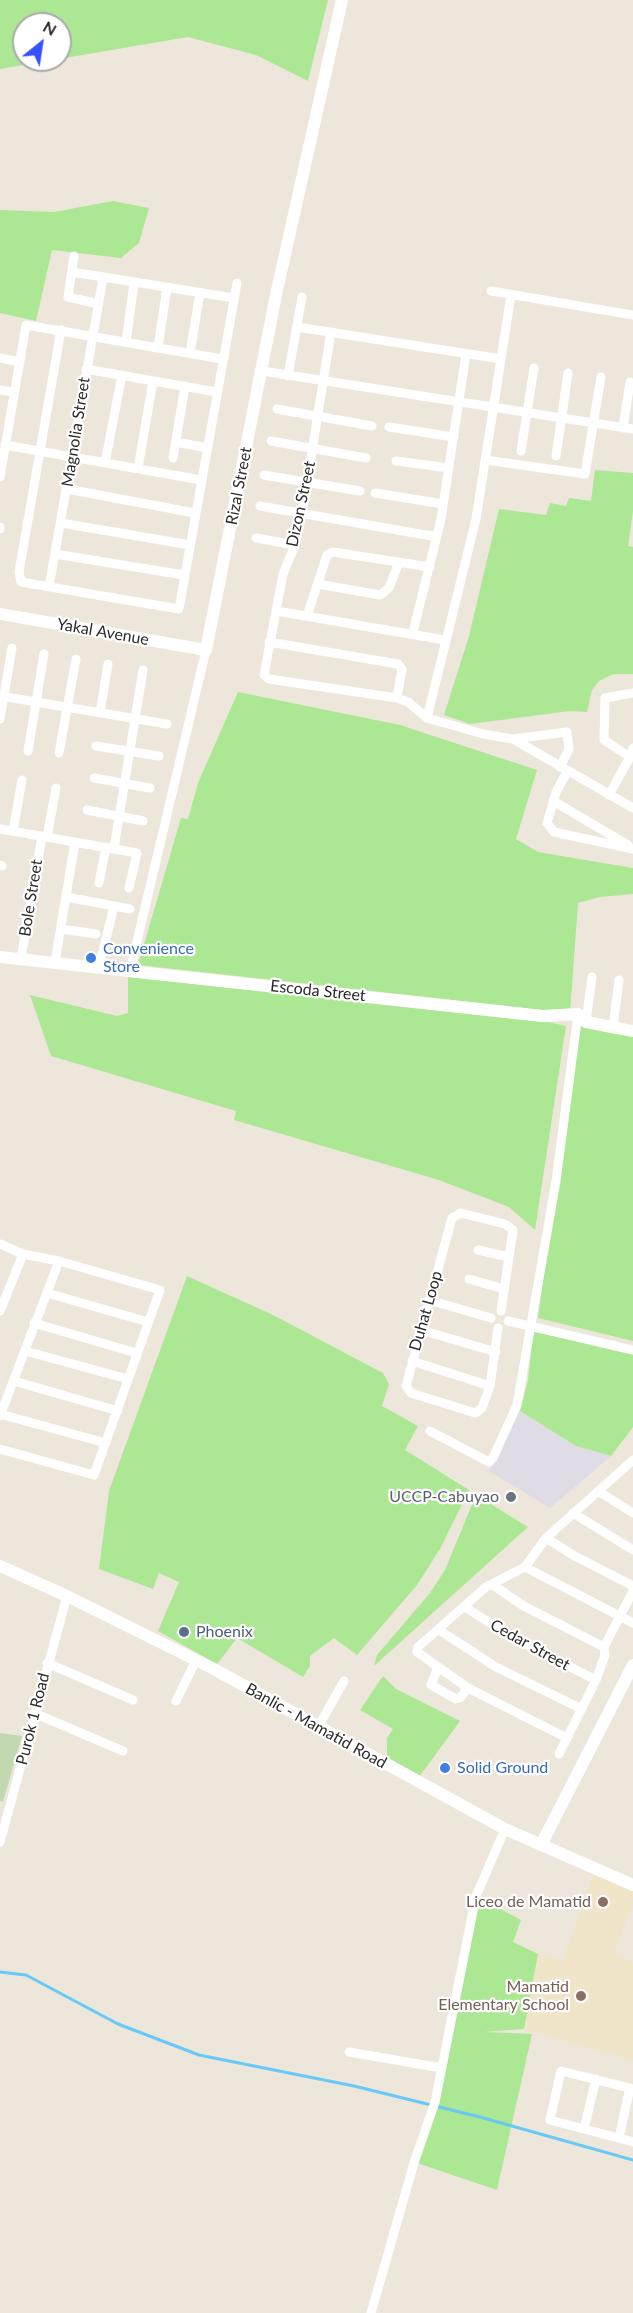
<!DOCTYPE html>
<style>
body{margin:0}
#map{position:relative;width:633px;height:2313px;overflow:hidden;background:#ede6db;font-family:Lato,sans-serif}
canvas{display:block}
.north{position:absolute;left:12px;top:12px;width:60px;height:60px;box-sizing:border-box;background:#fff;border:2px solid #aaa;border-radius:50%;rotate:30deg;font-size:16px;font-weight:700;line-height:24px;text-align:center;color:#2a2a2a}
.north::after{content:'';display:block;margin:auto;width:21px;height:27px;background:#3651ff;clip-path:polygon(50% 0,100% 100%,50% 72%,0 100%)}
</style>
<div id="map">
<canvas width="633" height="2313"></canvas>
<div class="north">N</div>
</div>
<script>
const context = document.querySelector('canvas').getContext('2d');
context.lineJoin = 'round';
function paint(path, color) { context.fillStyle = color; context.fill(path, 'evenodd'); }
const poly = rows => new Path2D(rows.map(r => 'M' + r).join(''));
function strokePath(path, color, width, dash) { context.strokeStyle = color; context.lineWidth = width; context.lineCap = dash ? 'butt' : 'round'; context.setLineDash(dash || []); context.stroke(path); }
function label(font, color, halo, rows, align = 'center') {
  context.font = font + ' Lato,sans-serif'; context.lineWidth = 4.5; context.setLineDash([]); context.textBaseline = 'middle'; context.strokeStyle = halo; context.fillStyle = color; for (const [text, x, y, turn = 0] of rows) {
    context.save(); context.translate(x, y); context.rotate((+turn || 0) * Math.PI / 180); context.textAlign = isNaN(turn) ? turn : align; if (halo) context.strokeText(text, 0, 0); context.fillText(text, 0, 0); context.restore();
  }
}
const industrial = poly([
 [520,1411,576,1446,611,1456,550,1508,489,1471]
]);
const education = poly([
 [594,1872,633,1889,633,1906,614,1952,633,1963,633,2060,524,2029,538,1954,563,1960,568,1958,564,1956]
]);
const green = poly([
 [0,0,328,0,308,81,256,55,188,37,0,69],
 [24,24,60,24,60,60,24,60],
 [113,201,149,208,139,243,121,258,52,250,36,321,0,313,0,210,54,212],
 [595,470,633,473,633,511,628,546,633,547,633,674,613,674,599,681,592,690,587,712,570,711,470,724,444,715,469,636,499,509,546,515,550,503,566,506,569,498,591,501],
 [238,692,400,725,537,770,516,839,538,852,633,868,633,894,600,897,578,903,570,1013,138,965,181,818,188,819,198,783],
 [128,977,539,1020,566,1026,535,1230,509,1207,439,1180,234,1120,236,1111,51,1056,30,995,117,1016,128,1013],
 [575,1025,633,1036,633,1341,538,1318],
 [187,1276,273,1315,383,1373,389,1384,382,1406,418,1426,405,1450,469,1490,440,1549,417,1585,357,1655,334,1638,310,1656,310,1666,303,1677,237,1638,217,1664,158,1631,179,1582,159,1573,153,1589,99,1569,109,1491],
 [533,1330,633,1354,633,1427,611,1456,576,1446,520,1411,528,1381],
 [476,1495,528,1527,374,1666,377,1655,430,1593,445,1570],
 [383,1676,396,1689,460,1721,419,1777,387,1761,387,1738,393,1729,360,1710],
 [476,1896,521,1920,513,1942,538,1954,524,2029,484,2032,532,2034,497,2190,417,2163]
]);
const cemetery = poly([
 [0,1733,22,1736,3,1802,0,1801]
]);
const stream = poly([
 [0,1972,26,1975,118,2024,199,2055,354,2086,480,2117,633,2160]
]);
const street = poly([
 [74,256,68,297,99,304],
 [72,272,234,298],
 [491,291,633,315],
 [297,327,501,359],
 [61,330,19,572,21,582,179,609,237,283],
 [331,332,302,514,295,545,283,574,264,675,269,679,397,698,408,702,427,718,483,734,513,739,567,732,569,749,560,767],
 [126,342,134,283],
 [158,347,167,288],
 [190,353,200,293],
 [0,358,20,362],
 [86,369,216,392],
 [262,371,633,429],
 [288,376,302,297],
 [0,390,14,392],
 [277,409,372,426],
 [389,427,454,437],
 [623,428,630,382],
 [271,441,366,458],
 [176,442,207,448],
 [5,445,201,480],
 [521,451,534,368],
 [556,456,568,373],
 [173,458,185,386],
 [485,460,585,474,601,377],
 [396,461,449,468],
 [105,463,122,375],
 [138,468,153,381],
 [264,475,360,491],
 [0,477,26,325,222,359],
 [67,489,195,513],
 [375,493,443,504],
 [260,506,437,537],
 [61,523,190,545],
 [0,527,0,529],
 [256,538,295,545],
 [55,554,184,575],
 [318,584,380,595,389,588,399,562],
 [49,587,103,278],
 [276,611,445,640],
 [307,616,327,555,333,552,430,567],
 [413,632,441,519,466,354],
 [269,642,398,664,402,669,397,698],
 [633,693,605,698,604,740,630,757,633,748],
 [0,696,167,724],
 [100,713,108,664],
 [427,718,476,519,511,295],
 [0,719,12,648],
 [513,739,633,808],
 [96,746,159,756],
 [28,751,44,654],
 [59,753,76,659],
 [567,772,556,792,547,823,554,832,633,849],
 [94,778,150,788],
 [609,795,630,757],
 [553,801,628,845],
 [87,810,143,821],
 [0,829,137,853,129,888],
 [13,831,22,780],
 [47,837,56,788],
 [114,848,143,670],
 [0,865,2,866],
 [99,883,106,847],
 [66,897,130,909],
 [61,929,96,934],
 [21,959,42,836],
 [55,962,75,842],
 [99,967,114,906],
 [130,971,206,650],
 [586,1022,592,977],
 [613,1027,619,980],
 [0,1244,23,1254,59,1261,160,1290,94,1475,0,1449],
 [478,1250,509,1257],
 [469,1279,504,1289],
 [47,1293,148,1322],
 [429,1300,491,1318],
 [0,1311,23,1254],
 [508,1321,633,1350],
 [34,1323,136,1353],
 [498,1328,490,1386,482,1408,475,1413,411,1393,406,1386,452,1218,461,1213,505,1224,513,1230,501,1311],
 [421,1330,496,1352],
 [25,1351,128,1379],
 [412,1361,490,1386],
 [14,1381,118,1411],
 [0,1414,106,1443],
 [0,1416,59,1261],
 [430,1431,489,1462,493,1458,517,1405,556,1181,578,1014],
 [598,1491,633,1513],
 [573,1513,633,1550],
 [546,1538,573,1555,633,1586],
 [525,1567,633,1623],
 [493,1585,522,1605,604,1647],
 [465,1607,515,1639,596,1680],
 [439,1630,496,1667,582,1709],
 [47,1663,133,1700],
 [438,1667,431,1685,456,1699,460,1698,468,1688],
 [176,1701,196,1660],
 [34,1713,123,1751],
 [318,1727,344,1681],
 [567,1738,468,1688,417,1652,418,1647,486,1587,525,1567,546,1538,633,1460],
 [559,1754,596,1680,605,1655,604,1647,633,1591],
 [0,1842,67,1596],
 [349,2052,442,2068],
 [633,2089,561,2071,550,2120,633,2142],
 [584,2129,596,2079],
 [619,2138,630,2088],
 [371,2313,414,2163,435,2102,476,1896,505,1829]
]);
const secondary = poly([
 [0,614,206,650,277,290,342,0],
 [0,957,542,1016,578,1014,586,1022,633,1031],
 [0,1566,67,1596,212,1668,505,1829,633,1885],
 [541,1845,633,1665]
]);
const markers = [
 [91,958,6,"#3f7fe0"],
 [511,1497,6,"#6b7280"],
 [184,1632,6,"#5c6f8a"],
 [445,1768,6,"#3f7fe0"],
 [603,1902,6,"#8d6e63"],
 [581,1996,6,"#8d6e63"]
];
const streetNames = [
 ["Magnolia Street",76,432,-81],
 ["Rizal Street",239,486,-79],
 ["Dizon Street",301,504,-78],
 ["Yakal Avenue",103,632,10],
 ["Bole Street",31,898,-81],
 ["Escoda Street",318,991,6],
 ["Duhat Loop",426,1311,-74],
 ["Cedar Street",530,1645,29],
 ["Purok 1 Road",33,1719,-76],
 ["Banlic - Mamatid Road",316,1726,29]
];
const shopNames = [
 ["Convenience",103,949],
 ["Store",103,967],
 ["Solid Ground",457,1768]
];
const worshipNames = [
 ["UCCP-Cabuyao",499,1497]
];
const serviceNames = [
 ["Phoenix",196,1632]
];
const educationNames = [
 ["Liceo de Mamatid",591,1902],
 ["Mamatid",569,1987],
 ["Elementary School",569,2005]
];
paint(industrial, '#dfdce5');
paint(education, '#f0e5c9');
paint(green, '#ace794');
paint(cemetery, '#c2d8b1');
strokePath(stream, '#67c9f6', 3);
strokePath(street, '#fff', 9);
strokePath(secondary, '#fff', 12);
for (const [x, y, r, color] of markers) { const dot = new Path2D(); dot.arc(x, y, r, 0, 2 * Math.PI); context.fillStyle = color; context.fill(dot); strokePath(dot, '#fff', 2); }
label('16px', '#2a2a2a', '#fff', streetNames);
label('16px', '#366cbe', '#fff', shopNames, 'left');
label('16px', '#5b616d', '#fff', worshipNames, 'right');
label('16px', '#4e5e75', '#fff', serviceNames, 'left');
label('16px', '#785e54', '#fff', educationNames, 'right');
</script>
